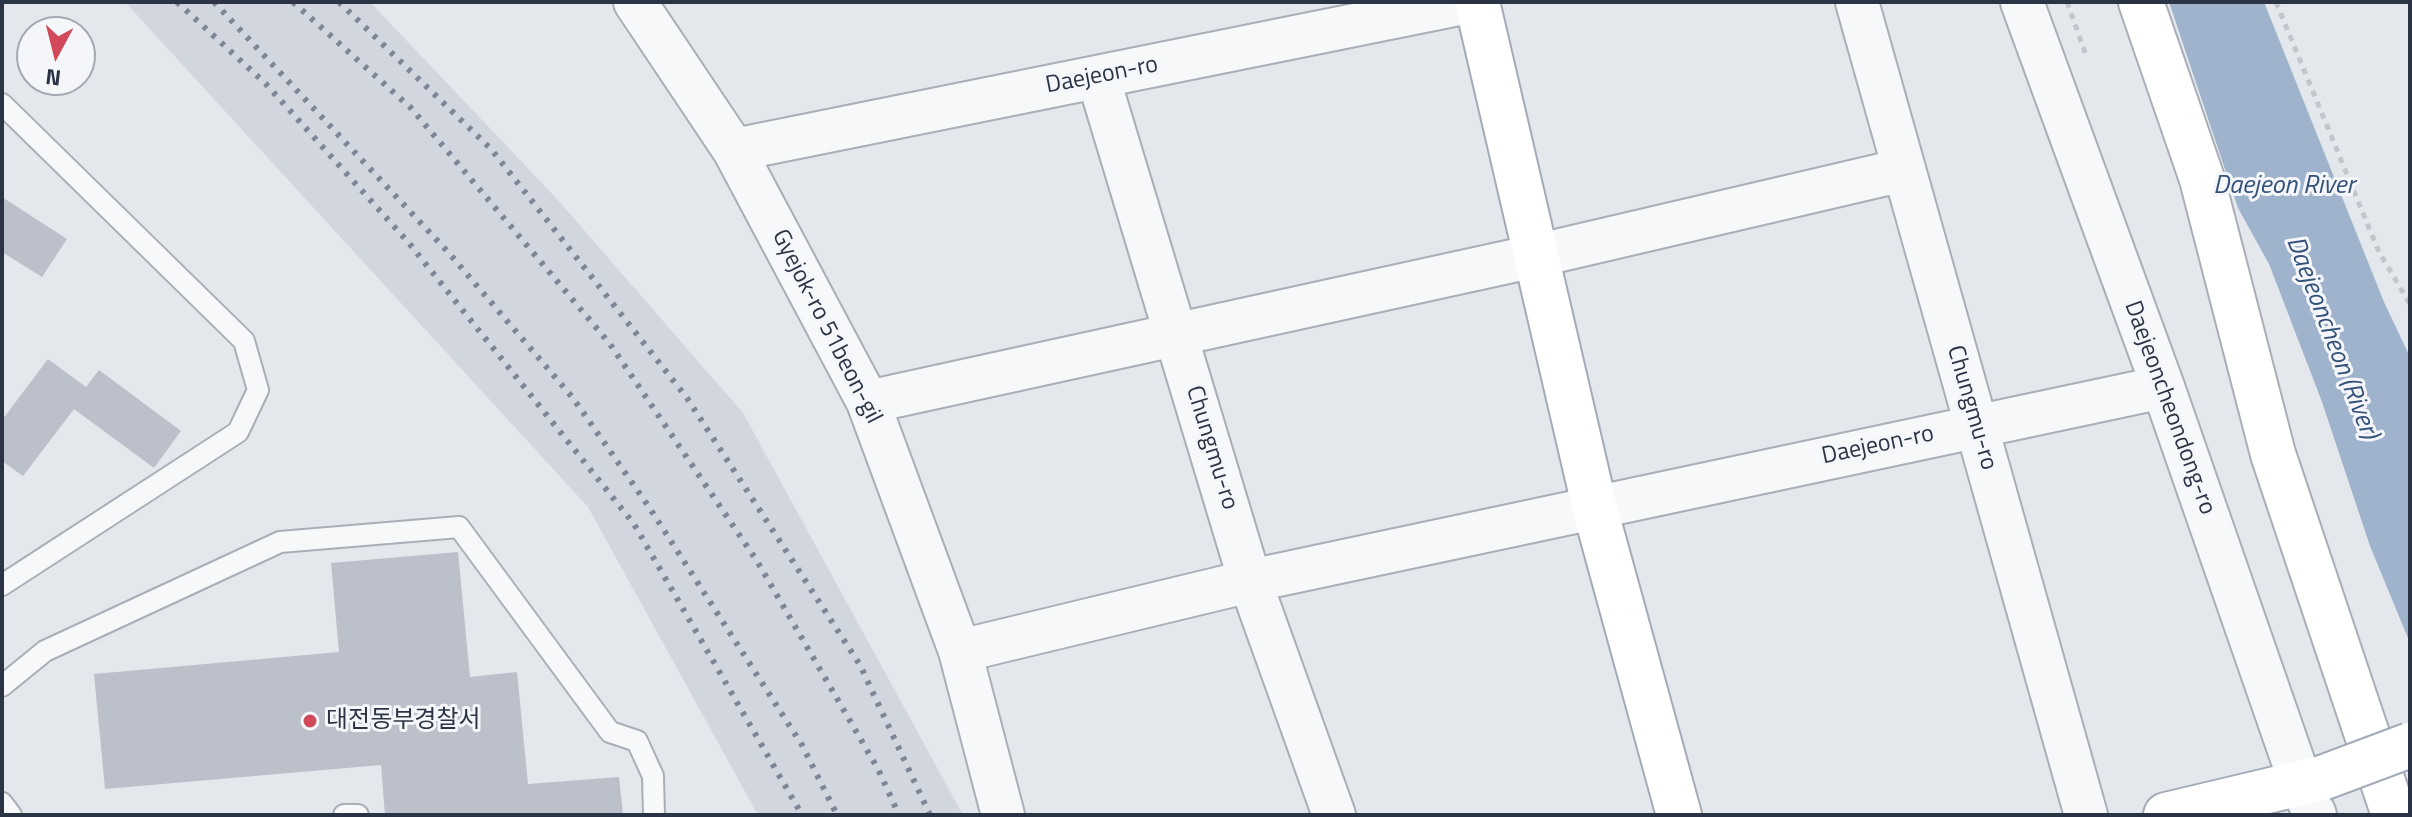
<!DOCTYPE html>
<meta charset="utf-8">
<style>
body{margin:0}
#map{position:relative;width:2412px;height:817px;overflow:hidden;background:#e4e7ec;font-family:"Titillium Web",sans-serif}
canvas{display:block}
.frame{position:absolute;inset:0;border:4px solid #2b3445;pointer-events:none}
.north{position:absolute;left:16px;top:16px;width:80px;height:80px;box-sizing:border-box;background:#f4f6f9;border:2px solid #a4a8b1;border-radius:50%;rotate:187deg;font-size:22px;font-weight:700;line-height:32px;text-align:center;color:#2b3445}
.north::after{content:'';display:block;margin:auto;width:28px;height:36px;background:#d1495b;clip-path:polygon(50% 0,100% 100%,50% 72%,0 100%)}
</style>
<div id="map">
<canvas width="2412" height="817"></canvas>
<div class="frame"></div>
<div class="north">N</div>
</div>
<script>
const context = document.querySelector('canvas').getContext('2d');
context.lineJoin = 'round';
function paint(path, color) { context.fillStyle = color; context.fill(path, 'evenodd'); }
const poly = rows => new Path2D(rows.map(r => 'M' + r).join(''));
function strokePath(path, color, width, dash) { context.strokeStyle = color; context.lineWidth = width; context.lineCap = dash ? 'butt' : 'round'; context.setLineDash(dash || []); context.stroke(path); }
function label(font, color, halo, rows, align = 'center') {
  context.font = font + ' "Titillium Web","Noto Sans KR",sans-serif'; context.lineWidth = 6; context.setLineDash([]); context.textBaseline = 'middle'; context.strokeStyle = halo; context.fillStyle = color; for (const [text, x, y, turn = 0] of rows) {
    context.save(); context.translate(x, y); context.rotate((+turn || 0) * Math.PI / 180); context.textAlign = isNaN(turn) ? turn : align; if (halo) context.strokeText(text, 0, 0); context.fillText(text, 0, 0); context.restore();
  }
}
const built = poly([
 [125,2,370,2,557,199,743,413,963,815,758,815,588,507]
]);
const water = poly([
 [2169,2,2264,2,2384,302,2410,357,2410,643,2370,546,2322,402,2269,264,2238,208]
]);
const building = poly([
 [2,197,67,239,42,277,2,252],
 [48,359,86,387,99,370,181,431,154,468,74,409,23,476,2,461,2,420],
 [458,552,470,677,517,672,528,784,619,777,623,815,385,815,381,765,105,789,94,674,339,652,331,563]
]);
const path = poly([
 [2067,2,2087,58],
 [2276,2,2379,252,2410,304]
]);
const lane = poly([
 [2,104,244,341,258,390,238,432,2,585],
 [2,686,45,651,280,542,459,527,610,732,637,741,653,776,654,815],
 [2,803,11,815],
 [344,815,358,815]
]);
const street = poly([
 [635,2,734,150,868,402,960,651,1003,815],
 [1857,2,2086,815],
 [2022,2,2163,387,2301,784,2315,815],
 [1098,77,1250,581,1334,815],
 [734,150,1469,2],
 [868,402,1535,256,1903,170],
 [960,651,1250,581,2163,387]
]);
const secondary = poly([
 [2141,2,2202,179,2273,454,2394,815]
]);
const primary = poly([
 [1477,2,1595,509,1679,815],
 [2166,815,2322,778]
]);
const rail = poly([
 [177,2,266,84,408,242,634,524,802,815],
 [214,2,448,252,573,398,649,507,802,745,837,815],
 [293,2,411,108,610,344,757,561,878,769,899,815],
 [339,2,491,149,687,398,860,665,930,815]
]);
const primaryBridge = poly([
 [2322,778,2410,745]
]);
const markers = [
 [310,721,8,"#d1495b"]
];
const streetNames = [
 ["Daejeon-ro",1102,76,-11],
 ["Gyejok-ro 51beon-gil",826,327,63],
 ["Chungmu-ro",1971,408,74],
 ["Daejeoncheondong-ro",2169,408,70],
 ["Daejeon-ro",1878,446,-12],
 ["Chungmu-ro",1211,448,73]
];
const poiNames = [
 ["대전동부경찰서",326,721]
];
const waterNames = [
 ["Daejeon River",2284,187],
 ["Daejeoncheon (River)",2331,338,69]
];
paint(built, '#d2d6de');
paint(water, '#9fb4cc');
paint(building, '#bbc0ca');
strokePath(lane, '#a9aeb7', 24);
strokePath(street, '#a9aeb7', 46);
strokePath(secondary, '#a9aeb7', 48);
strokePath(primary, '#a3abb8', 48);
strokePath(path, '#c2c5cb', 5, [6, 6]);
strokePath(lane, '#f7f8fa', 20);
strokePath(street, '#f7f8fa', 42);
strokePath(secondary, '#fff', 44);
strokePath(primary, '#fff', 44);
strokePath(rail, '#7d8696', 6, [4, 8]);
strokePath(primaryBridge, '#a3abb8', 48, []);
strokePath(primaryBridge, '#fff', 44);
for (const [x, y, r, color] of markers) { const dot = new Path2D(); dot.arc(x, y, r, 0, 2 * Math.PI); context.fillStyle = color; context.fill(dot); strokePath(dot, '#f4f6f9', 3); }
label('24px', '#2b3445', '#f4f6f9', streetNames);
label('24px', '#2b3445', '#f4f6f9', poiNames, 'left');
label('italic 26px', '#34527a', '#f4f6f9', waterNames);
</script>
